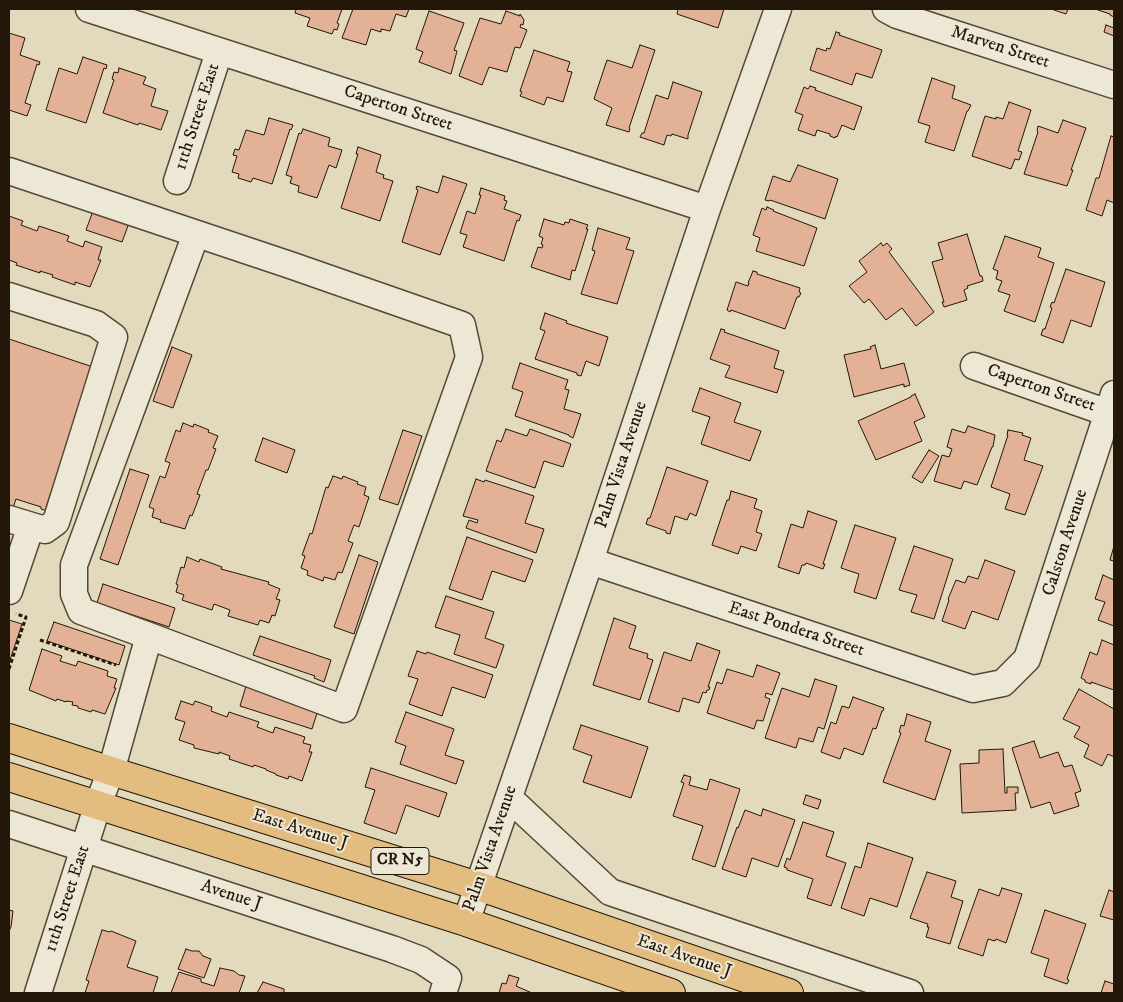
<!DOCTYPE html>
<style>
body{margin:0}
#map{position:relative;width:1123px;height:1002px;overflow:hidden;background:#e3dabe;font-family:"IM FELL DW Pica",serif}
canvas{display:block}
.frame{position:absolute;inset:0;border:10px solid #231709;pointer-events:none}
</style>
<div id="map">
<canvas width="1123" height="1002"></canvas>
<div class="frame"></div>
</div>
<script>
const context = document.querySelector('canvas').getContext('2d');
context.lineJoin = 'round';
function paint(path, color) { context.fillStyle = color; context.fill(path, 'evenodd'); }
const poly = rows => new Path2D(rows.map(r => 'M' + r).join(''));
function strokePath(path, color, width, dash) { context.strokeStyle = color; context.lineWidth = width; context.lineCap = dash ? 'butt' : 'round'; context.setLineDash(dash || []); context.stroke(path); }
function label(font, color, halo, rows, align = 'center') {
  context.font = font + ' "IM FELL DW Pica",serif'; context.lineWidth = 4; context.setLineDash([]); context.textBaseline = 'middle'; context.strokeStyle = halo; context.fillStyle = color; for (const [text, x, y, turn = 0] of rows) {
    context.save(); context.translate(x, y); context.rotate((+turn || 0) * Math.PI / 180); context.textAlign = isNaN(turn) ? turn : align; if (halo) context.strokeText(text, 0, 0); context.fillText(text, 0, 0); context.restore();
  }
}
const building = poly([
 [296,9,342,9,337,23,339,24,337,30,334,29,332,34,307,26,310,18,295,13,296,9],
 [353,9,409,9,406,17,396,14,390,31,381,29,381,32,371,29,366,45,342,38,353,9],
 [678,9,724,9,718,28,677,14,678,9],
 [1051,9,1068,9,1066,14,1051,9],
 [1095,9,1114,9,1114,17,1110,15,1110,14,1095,9],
 [429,11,464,23,454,50,457,51,451,74,419,62,423,52,416,49,429,11],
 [506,11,520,16,520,14,524,20,523,25,521,24,520,27,527,30,520,48,515,47,507,72,489,67,482,85,459,76,480,18,501,24,506,11],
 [1106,25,1114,28,1114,36,1104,32,1106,25],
 [836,32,840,33,839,35,882,50,872,78,856,73,852,85,810,70,817,48,826,51,827,48,830,49,836,32],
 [9,33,25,38,20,55,40,62,39,65,37,64,25,103,31,105,27,116,9,110,9,33],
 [640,45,655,50,629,128,630,129,629,132,606,125,612,108,594,99,607,60,632,68,640,45],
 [534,50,570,62,567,71,572,72,563,102,547,97,544,105,520,96,522,92,520,91,534,50],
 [83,57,107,65,106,69,104,68,86,123,46,110,59,68,77,74,83,57],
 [119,68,146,77,143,84,156,89,151,106,168,111,161,130,139,123,138,125,103,113,114,80,112,79,114,72,118,73,119,68],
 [932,78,955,86,952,98,971,105,968,111,967,111,954,151,925,142,930,126,918,122,932,78],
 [673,82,702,92,688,135,688,139,672,134,671,136,667,135,664,145,640,137,642,133,644,133,656,95,668,99,673,82],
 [810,86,816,88,815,90,862,107,854,130,842,125,837,137,836,136,835,138,830,136,830,134,817,130,815,136,798,130,803,115,795,112,804,87,808,89,810,86],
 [1009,102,1031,110,1018,151,1022,152,1019,160,1015,159,1011,169,972,156,985,116,996,119,996,117,1003,119,1009,102],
 [269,118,293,125,291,130,290,129,272,184,253,178,251,182,238,178,239,174,232,172,237,156,233,155,235,149,239,150,246,130,264,135,269,118],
 [1063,120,1086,128,1071,170,1073,170,1067,186,1024,174,1038,132,1037,131,1038,126,1058,133,1063,120],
 [303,129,330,138,328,146,342,150,336,168,329,165,317,198,298,192,299,186,290,183,292,177,286,175,299,133,301,134,303,129],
 [1111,136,1114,137,1114,203,1107,200,1102,216,1086,210,1096,178,1099,178,1111,136],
 [358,147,381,155,376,172,384,175,383,178,393,181,380,221,341,208,358,154,356,154,358,147],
 [798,165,838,179,825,219,770,200,769,201,765,200,773,176,790,182,798,165],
 [443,176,467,184,440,255,402,242,418,190,416,189,417,186,438,193,443,176],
 [481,188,505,196,504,200,507,201,504,209,521,215,519,221,517,220,504,261,463,247,467,235,460,233,467,211,475,214,481,195,479,195,481,188],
 [767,207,774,210,773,211,817,228,804,266,756,251,760,238,753,235,762,208,766,210,767,207],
 [93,211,129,223,122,242,86,230,93,211],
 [9,216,23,221,21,225,37,231,39,226,69,236,67,241,83,247,85,241,102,247,98,260,101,260,90,287,75,282,75,285,52,277,53,275,40,271,40,273,16,265,17,263,9,260,9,216],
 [544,219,564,225,565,222,569,223,570,219,588,225,586,229,588,229,575,271,572,270,570,280,531,267,538,247,542,248,543,245,541,244,543,238,539,236,544,219],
 [598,228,630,238,626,249,634,251,617,304,581,294,595,251,592,250,598,228],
 [967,234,980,276,982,276,983,281,967,286,968,288,964,290,967,300,944,307,942,302,944,302,932,262,943,259,938,243,967,234],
 [1005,236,1041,248,1038,257,1054,263,1035,322,1004,311,1010,295,998,291,1002,281,996,279,998,271,993,269,1005,236],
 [881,243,883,246,887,243,892,249,889,252,934,312,916,326,902,308,886,320,869,299,864,303,849,286,867,272,859,261,881,243],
 [1066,269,1105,282,1091,327,1071,320,1063,343,1041,335,1043,329,1045,329,1052,308,1050,307,1052,302,1054,303,1066,269],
 [753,271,757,272,757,274,800,288,799,292,801,293,799,297,797,297,785,329,731,310,730,312,727,310,736,282,748,286,749,283,748,283,753,271],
 [545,313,567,321,566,323,608,337,599,366,586,361,581,376,577,375,577,373,535,359,545,331,540,329,545,313],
 [721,329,725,330,724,332,779,351,774,368,784,371,777,393,725,377,730,366,710,359,721,329],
 [9,339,93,367,46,507,48,507,47,511,41,509,41,507,16,499,13,508,9,507,9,339],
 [875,345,881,369,904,363,910,385,904,387,904,384,854,397,844,355,871,349,870,347,875,345],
 [172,347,192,355,173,408,153,401,172,347],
 [520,363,568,380,565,389,569,390,564,409,581,414,573,438,569,436,569,435,515,416,523,392,512,388,520,363],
 [700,388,741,403,734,422,761,431,750,461,701,444,710,417,692,411,700,388],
 [915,394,925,417,914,422,922,441,876,460,858,421,911,397,911,396,915,394],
 [183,423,193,427,194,424,209,430,208,432,218,436,213,448,216,449,208,470,206,470,197,494,200,495,192,516,190,515,185,529,160,522,161,520,152,517,154,509,149,507,160,476,165,478,170,463,165,461,176,430,180,432,183,423],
 [968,426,995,435,993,447,992,447,977,485,964,481,961,489,934,481,942,455,949,457,952,449,947,447,952,429,965,433,968,426],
 [506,429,527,436,530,429,571,444,563,467,544,461,535,488,486,471,497,440,501,442,506,429],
 [403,430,422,436,398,505,379,499,403,430],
 [1008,430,1023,433,1022,435,1031,438,1024,460,1043,466,1025,515,1005,509,1010,494,991,487,1008,435,1007,435,1008,430],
 [263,438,295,450,287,473,255,461,263,438],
 [929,450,939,456,922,483,912,477,929,450],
 [667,467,708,481,696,516,690,513,687,520,675,516,670,534,666,533,666,531,646,524,648,518,650,518,667,467],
 [130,469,149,475,118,565,100,559,130,469],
 [333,476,342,479,343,476,358,482,357,484,366,487,364,495,369,497,359,527,354,525,348,541,353,543,342,573,338,572,335,580,324,577,323,581,307,575,308,571,301,568,305,556,302,555,310,533,312,534,326,487,328,488,333,476],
 [476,479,484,482,485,480,534,496,525,523,544,529,536,553,466,528,469,520,477,523,478,520,463,516,476,479],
 [731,491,757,499,754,508,762,511,756,532,762,534,756,551,741,546,738,554,712,545,727,500,729,500,731,491],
 [808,511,837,521,823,564,825,564,823,569,806,563,805,565,802,565,799,574,778,567,791,524,803,528,808,511],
 [855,525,896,538,876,599,854,592,859,574,841,568,855,525],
 [467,537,533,560,525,582,492,571,482,600,449,589,467,537],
 [914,546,953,559,934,619,911,612,917,595,899,590,914,546],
 [1114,546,1114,561,1110,560,1114,546],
 [359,555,378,562,354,634,334,627,359,555],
 [187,557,199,562,200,559,222,567,221,569,269,582,268,584,280,589,276,599,280,600,275,616,272,615,269,623,260,620,258,625,228,616,230,610,214,604,212,610,182,600,184,595,176,592,178,585,176,584,181,567,184,568,187,557],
 [985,560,1015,571,998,620,972,611,965,629,942,621,949,600,948,599,956,580,965,583,968,576,978,579,985,560],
 [1103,575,1114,580,1114,626,1098,620,1105,602,1095,599,1103,575],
 [103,584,175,608,169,627,97,603,103,584],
 [446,596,494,612,485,638,504,645,496,668,454,654,460,635,435,627,446,596],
 [614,618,636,626,629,648,648,654,647,658,653,660,640,700,593,685,614,618],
 [9,620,22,624,9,663,9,620],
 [54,622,125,646,119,665,47,641,54,622],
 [260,636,331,660,324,682,314,678,315,676,253,655,260,636],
 [1102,640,1114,645,1114,690,1091,682,1091,684,1085,682,1085,680,1081,678,1090,652,1097,655,1102,640],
 [697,643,720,651,708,687,710,687,709,690,707,690,706,693,703,692,699,703,683,698,679,712,648,702,664,652,691,661,697,643],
 [42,649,62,656,60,661,76,666,78,661,108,671,107,676,117,679,114,688,116,688,105,714,92,710,91,712,78,708,78,706,72,705,73,702,66,701,66,702,57,699,56,701,29,690,42,649],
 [417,651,426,654,427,652,493,675,485,698,452,687,442,716,409,704,418,679,408,676,417,651],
 [757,665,780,673,772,695,766,693,765,697,770,699,763,721,757,720,754,729,707,713,717,682,722,684,727,669,753,677,757,665],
 [815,679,837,686,824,729,818,727,813,742,799,738,796,748,765,738,782,688,809,697,815,679],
 [246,686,318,710,312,729,240,706,246,686],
 [1079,689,1114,709,1114,757,1108,754,1102,766,1084,757,1089,745,1074,737,1080,727,1063,719,1079,689],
 [853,697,884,708,883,711,882,711,876,729,873,728,863,755,844,748,840,759,821,752,831,722,836,724,842,706,849,708,853,697],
 [181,701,193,705,195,701,212,707,211,711,227,717,229,712,259,722,257,727,273,733,275,727,305,737,303,743,311,745,309,752,312,752,302,781,289,776,288,779,276,775,276,774,266,770,266,769,254,765,253,767,229,759,230,756,219,752,219,754,194,748,194,745,179,740,185,722,175,719,181,701],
 [406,712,454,729,445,755,464,761,456,784,400,764,406,746,395,742,406,712],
 [907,714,931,722,925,741,951,750,935,800,883,782,901,733,899,732,901,725,904,726,907,714],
 [581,725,648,747,631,798,583,782,592,756,573,749,581,725],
 [1034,741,1040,758,1058,752,1064,767,1072,765,1081,791,1075,793,1079,806,1054,814,1050,802,1031,808,1012,748,1034,741],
 [1003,749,1005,793,1007,793,1007,787,1018,787,1018,793,1015,793,1016,810,962,813,960,764,979,763,979,750,1003,749],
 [371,768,447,793,439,817,406,805,396,834,364,823,375,790,365,787,371,768],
 [684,775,691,777,689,785,707,790,710,779,740,789,715,867,692,859,703,826,673,816,684,783,681,782,684,775],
 [806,795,821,800,818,809,803,804,806,795],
 [763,809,795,820,778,867,752,858,746,877,722,869,737,827,738,828,745,810,761,816,763,809],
 [803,822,834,832,826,856,846,863,831,906,807,898,813,879,787,870,787,868,784,867,787,858,790,860,803,822],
 [868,843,913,858,897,907,870,898,864,916,841,908,855,866,861,868,868,843],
 [927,872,956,881,951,897,963,901,950,944,926,937,929,927,927,927,928,924,910,918,927,872],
 [1002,888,1022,894,1006,943,996,939,995,941,988,939,983,956,958,948,979,889,999,896,1002,888],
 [1109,890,1114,892,1114,920,1100,916,1109,890],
 [9,910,13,911,11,927,9,931,9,910],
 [1045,910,1086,924,1067,979,1069,980,1067,984,1044,976,1049,959,1031,953,1045,910],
 [102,930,110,932,111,931,136,941,127,967,158,977,153,993,85,993,89,981,86,980,102,930],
 [186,949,192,951,199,951,203,956,211,959,204,978,178,969,186,949],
 [220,968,234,971,239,975,245,976,239,993,171,993,179,972,201,979,201,982,214,986,220,968],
 [509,975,519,978,516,986,532,993,499,993,502,983,506,984,509,975],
 [1105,981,1114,984,1114,993,1101,993,1105,981],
 [263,982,284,989,284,993,257,993,263,982]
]);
const path = poly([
 [40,640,116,665],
 [9,669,26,617,16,614]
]);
const minor = poly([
 [89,9,707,209],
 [886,9,897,15,943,30,1114,85],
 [9,171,290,265,462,325,469,357,344,709,149,636,111,771,98,804,38,993],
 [177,181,219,52],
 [9,296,96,324,114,337,56,522,45,530,9,519],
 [974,366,1108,413],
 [590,561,973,689,1003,683,1027,659,1114,394],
 [9,591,31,526],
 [149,636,81,611,74,594,74,565,196,234],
 [509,798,610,892,910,993],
 [9,824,392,949,421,960,448,978,443,993],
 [466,922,590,561,707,209,778,9]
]);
const major = poly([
 [9,738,111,771,478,886,789,993],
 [9,777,466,922,671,993]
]);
const shields = [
 [400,861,58]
];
const shieldNames = [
 ["CR N5",400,861]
];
const streetNames = [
 ["Marven Street",1000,48,18],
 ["Caperton Street",398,109,18],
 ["11th Street East",198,117,-72],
 ["Caperton Street",1041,389,19],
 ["Palm Vista Avenue",622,465,-72],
 ["Calston Avenue",1066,543,-72],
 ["East Pondera Street",796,630,18],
 ["East Avenue J",300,830,17],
 ["Palm Vista Avenue",491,849,-71],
 ["Avenue J",231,896,18],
 ["11th Street East",68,899,-72],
 ["East Avenue J",684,957,19]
];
paint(building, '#e3b296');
strokePath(building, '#231709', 1);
strokePath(minor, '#534836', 29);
strokePath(major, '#231709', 30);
strokePath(path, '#231709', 3, [4, 2.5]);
strokePath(minor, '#ede7d5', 26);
strokePath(major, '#e2bd7f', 28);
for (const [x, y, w] of shields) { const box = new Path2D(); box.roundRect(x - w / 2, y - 13.5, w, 27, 4); context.fillStyle = '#ede7d5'; context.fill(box); strokePath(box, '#231709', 1); }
label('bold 16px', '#231709', null, shieldNames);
label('18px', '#231709', '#ede7d5', streetNames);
</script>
